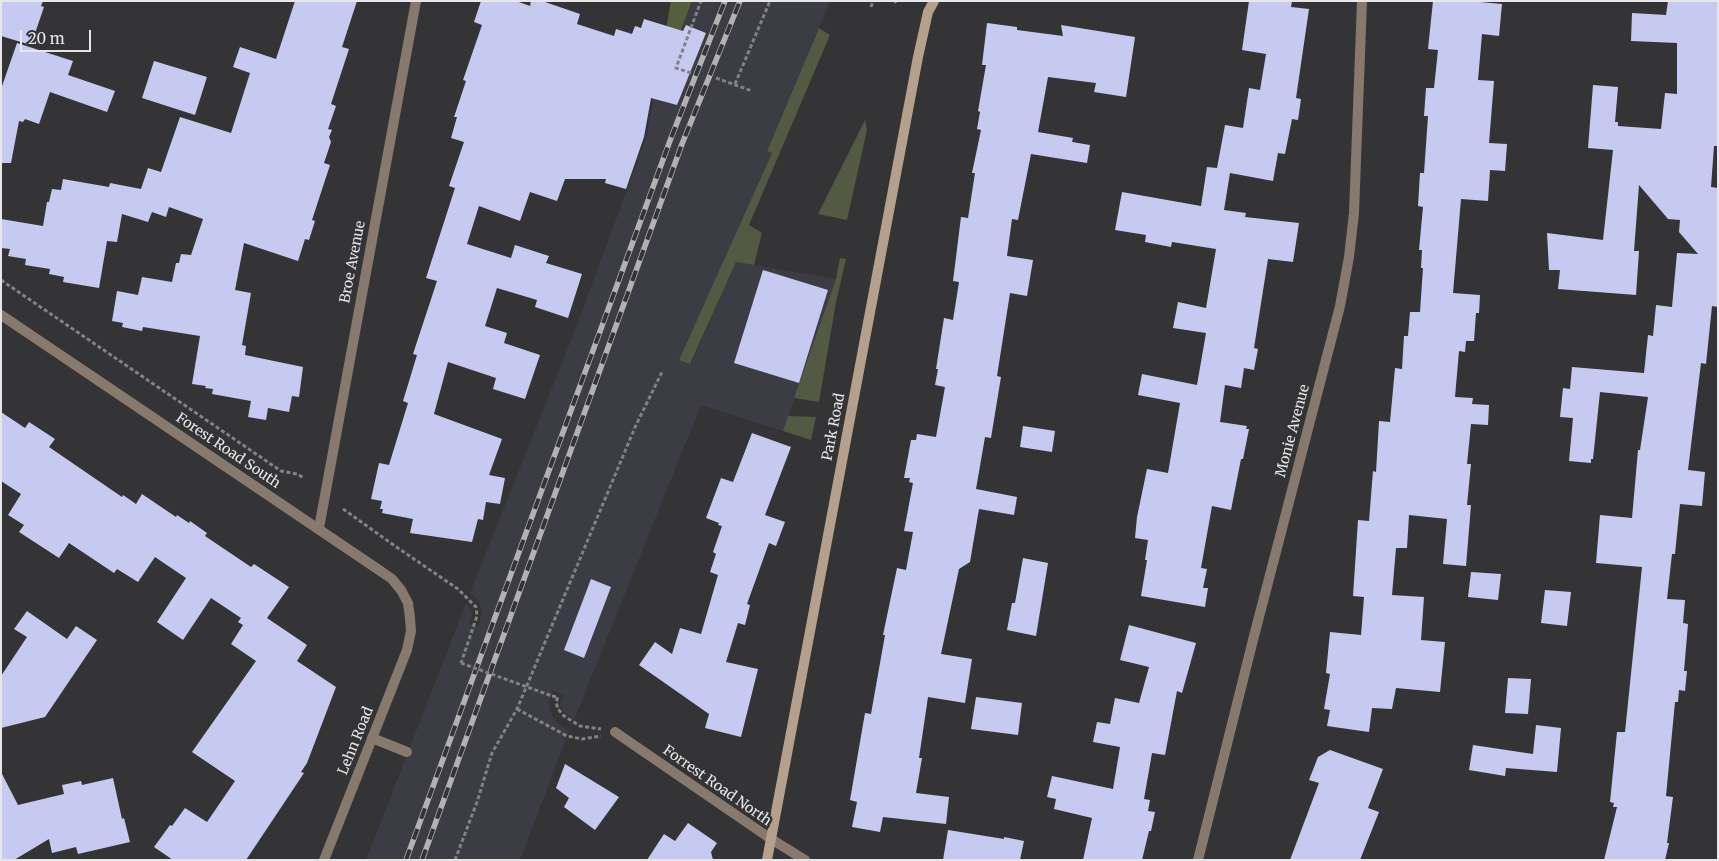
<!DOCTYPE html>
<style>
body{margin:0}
#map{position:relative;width:1719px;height:861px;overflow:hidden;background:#343436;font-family:Merriweather,serif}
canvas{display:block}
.frame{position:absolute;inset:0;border:2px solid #e7e7e9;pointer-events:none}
.scale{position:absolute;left:20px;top:30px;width:71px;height:22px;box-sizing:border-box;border:2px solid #e7e7e9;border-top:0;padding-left:6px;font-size:15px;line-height:18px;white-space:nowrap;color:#e7e7e9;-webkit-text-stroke:4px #343436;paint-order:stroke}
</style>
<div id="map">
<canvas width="1719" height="861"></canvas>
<div class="frame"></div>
<div class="scale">20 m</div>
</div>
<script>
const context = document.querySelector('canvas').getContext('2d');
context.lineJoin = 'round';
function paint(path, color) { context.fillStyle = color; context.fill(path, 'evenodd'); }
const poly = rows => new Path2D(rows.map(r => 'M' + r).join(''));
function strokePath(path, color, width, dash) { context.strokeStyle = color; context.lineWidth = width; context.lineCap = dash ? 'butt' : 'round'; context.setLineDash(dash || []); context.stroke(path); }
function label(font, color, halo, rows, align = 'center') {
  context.font = font + ' Merriweather,serif'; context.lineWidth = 5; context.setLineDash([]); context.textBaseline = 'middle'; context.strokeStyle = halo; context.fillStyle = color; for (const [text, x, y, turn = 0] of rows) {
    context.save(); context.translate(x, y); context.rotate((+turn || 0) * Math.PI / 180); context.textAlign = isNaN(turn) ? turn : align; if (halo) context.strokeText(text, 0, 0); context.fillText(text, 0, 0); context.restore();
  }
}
const built = poly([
 [692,1,830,1,767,150,772,153,679,360,691,364,736,262,836,279,783,431,701,405,574,720,563,711,560,704,564,695,553,691,549,701,550,710,554,720,569,731,520,860,366,860,466,603,473,612,469,624,479,626,482,610,478,600,470,593,573,335,646,139,653,102]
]);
const green = poly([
 [819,28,830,35,749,225,762,233,754,265,736,262,690,364,679,360,772,153,767,151],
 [865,120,867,130,847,220,818,214],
 [840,258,846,259,836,302,819,402,794,398,836,279],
 [788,416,816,417,811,440,783,431]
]);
const forest = poly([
 [671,1,692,1,653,102]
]);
const building = poly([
 [1,1,43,1,41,6,44,7,31,45,1,36],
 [295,1,357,1,342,47,349,49,331,104,336,106,328,129,332,130,329,137,331,142,324,163,330,165,312,220,315,221,309,240,305,239,298,261,244,243,235,290,251,293,242,345,246,346,245,355,303,367,299,397,292,396,289,412,268,408,266,420,248,417,251,401,212,394,213,389,205,388,206,386,192,384,200,336,143,327,142,331,122,327,123,323,112,321,117,291,138,295,142,277,172,282,176,263,179,263,181,254,191,255,203,219,169,207,166,217,152,212,148,222,122,214,117,242,107,241,99,288,63,282,64,277,49,274,50,269,25,265,26,259,8,256,10,249,1,248,1,219,43,226,47,202,49,202,52,189,61,190,63,179,109,187,110,183,141,189,148,168,161,172,180,117,231,133,250,73,233,67,240,47,276,59],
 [481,1,516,1,530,6,531,1,542,1,580,14,577,24,614,36,616,29,632,34,635,26,641,28,644,19,683,31,686,25,706,33,677,105,651,98,644,137,626,189,605,183,606,179,565,179,557,201,530,192,520,221,479,206,467,244,511,258,515,245,549,256,546,263,582,274,568,318,535,307,537,300,497,288,485,326,507,333,504,343,540,355,525,399,493,389,496,378,448,362,434,414,502,439,489,475,505,478,500,504,486,502,483,520,478,519,472,542,410,533,413,519,382,513,383,509,380,509,382,501,371,499,379,463,389,465,408,403,403,401,417,355,413,354,437,281,426,278,455,188,449,186,464,142,451,138,457,117,454,117,466,81,463,80,482,25,474,22],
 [1249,1,1292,1,1291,7,1309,9,1296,98,1301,99,1298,120,1292,119,1285,154,1278,153,1273,181,1230,173,1224,210,1246,213,1245,217,1299,223,1293,262,1268,259,1254,348,1258,349,1254,370,1244,368,1241,388,1225,385,1220,422,1247,426,1246,429,1249,429,1243,459,1241,459,1231,510,1212,506,1201,568,1207,569,1203,588,1208,588,1205,607,1141,596,1147,560,1145,560,1148,540,1135,538,1137,517,1147,469,1168,473,1180,403,1138,395,1142,374,1197,385,1206,333,1173,328,1178,302,1206,308,1216,249,1172,242,1171,247,1145,242,1146,235,1115,230,1122,192,1201,206,1207,167,1217,168,1225,125,1243,128,1249,88,1260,90,1266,54,1242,50],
 [1433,1,1469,1,1502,4,1499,36,1482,34,1478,80,1494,81,1489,143,1507,144,1505,171,1490,170,1488,201,1461,199,1453,293,1480,295,1479,313,1476,313,1474,341,1466,341,1465,352,1459,351,1455,397,1473,398,1472,404,1489,405,1488,425,1471,424,1467,464,1471,464,1467,505,1471,505,1466,566,1443,564,1447,519,1409,515,1407,548,1396,548,1392,595,1424,597,1421,640,1445,642,1440,692,1396,688,1392,709,1372,708,1369,732,1327,726,1330,710,1324,709,1330,674,1326,673,1330,632,1361,635,1364,597,1353,596,1358,520,1369,521,1373,471,1376,472,1379,421,1390,422,1395,368,1402,369,1404,336,1408,336,1410,312,1420,312,1423,268,1421,268,1422,250,1419,250,1423,207,1418,206,1420,173,1424,173,1428,116,1424,116,1426,88,1434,88,1438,50,1428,49],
 [1668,1,1718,1,1718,146,1714,146,1711,187,1718,188,1718,307,1712,306,1706,364,1701,363,1688,470,1705,472,1702,506,1680,504,1675,554,1672,554,1667,599,1685,600,1683,623,1688,624,1684,671,1687,671,1685,691,1679,690,1678,702,1675,702,1666,796,1673,797,1667,843,1669,843,1665,860,1604,860,1617,807,1613,807,1614,803,1610,802,1617,732,1625,732,1642,567,1596,563,1600,515,1632,518,1638,450,1640,450,1648,397,1600,392,1593,459,1591,459,1591,463,1569,461,1573,418,1560,417,1563,388,1570,389,1572,367,1644,373,1648,335,1653,336,1656,305,1672,307,1677,253,1698,254,1679,232,1680,220,1668,219,1639,185,1634,251,1639,251,1636,295,1558,289,1560,270,1549,270,1547,233,1603,240,1613,150,1588,148,1593,85,1618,87,1615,122,1618,122,1618,126,1661,129,1665,93,1677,94,1677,43,1631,41,1632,13,1666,15],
 [987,23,1017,27,1017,30,1063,36,1061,25,1135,37,1126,97,1094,92,1096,83,1048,77,1038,132,1073,138,1072,142,1090,145,1087,163,1031,154,1018,220,1012,219,1007,256,1033,260,1027,296,1010,293,997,376,1001,377,991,438,985,437,976,489,1017,497,1014,515,979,509,970,562,959,569,941,654,972,659,965,703,928,697,919,758,922,758,916,793,949,797,946,824,883,817,880,832,852,827,857,802,850,800,865,713,871,714,885,635,883,635,897,568,906,570,913,532,904,531,913,483,909,482,910,478,904,478,911,440,916,440,917,434,936,437,945,387,935,385,938,369,936,369,944,318,953,320,959,282,953,281,961,217,968,218,975,173,972,173,981,130,977,129,980,112,978,111,986,65,982,65],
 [17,43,73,61,68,75,115,91,107,112,50,92,39,124,25,119,23,122,19,121,11,163,1,163,1,89],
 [154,61,207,77,195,115,142,98],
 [763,270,828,290,799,383,734,363],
 [1,412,25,428,29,422,55,439,49,447,122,497,123,495,136,504,142,494,176,517,177,515,189,523,190,521,207,533,205,536,251,567,254,564,289,587,267,618,307,645,297,661,336,687,307,763,301,772,304,773,246,860,173,860,154,847,170,825,172,826,185,808,207,822,235,781,192,752,256,661,231,644,243,625,238,622,241,618,211,598,183,640,157,622,186,578,155,557,138,582,117,569,114,573,69,543,59,558,19,532,24,525,8,515,21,494,1,481],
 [1023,426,1055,431,1052,452,1020,447],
 [752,433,791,447,765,515,785,522,776,546,769,543,747,604,750,605,745,625,738,623,726,662,758,669,741,737,705,728,709,714,639,665,655,642,672,654,680,628,701,634,718,575,710,572,716,554,713,552,722,526,718,525,719,523,706,518,721,478,733,482],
 [1023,558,1048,563,1036,636,1007,630,1012,603,1015,603],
 [1471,572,1501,574,1498,600,1468,597],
 [591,579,611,587,584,658,564,650],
 [1545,590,1571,592,1567,626,1541,623],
 [27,611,67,639,76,626,97,640,45,717,1,728,1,676,27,637,14,629],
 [1129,625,1196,643,1182,693,1177,691,1165,755,1152,753,1144,799,1150,800,1148,811,1155,812,1151,831,1149,831,1142,860,1083,860,1092,818,1054,809,1056,799,1047,797,1052,776,1113,789,1120,747,1093,742,1097,722,1110,724,1115,698,1139,703,1149,667,1120,660],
 [1508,678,1531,679,1528,714,1505,713],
 [976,697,1022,703,1018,735,971,729],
 [1536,725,1561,728,1557,772,1506,768,1505,776,1469,770,1473,745,1533,754],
 [1330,750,1383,769,1368,808,1379,812,1360,860,1290,860,1319,783,1309,780,1318,757],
 [565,764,619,797,595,830,564,807,569,798,556,788],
 [1,772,18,805,64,794,62,785,81,781,82,785,113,778,122,819,124,818,130,842,78,854,76,847,52,853,49,839,14,860,1,860],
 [688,823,717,843,711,852,713,860,647,860,664,834,675,841],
 [948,830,1004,839,1004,837,1024,841,1020,860,943,860]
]);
const path = poly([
 [895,1,896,3],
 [871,7,873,1],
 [691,73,676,68,701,1],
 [716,78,752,91],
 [735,84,770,1],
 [1,280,281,471,297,474,304,478],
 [343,509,395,546,458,589,476,607,477,616,461,663],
 [552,696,558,697,556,702,558,709,564,716,580,726,601,729],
 [517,709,567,736,582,739,601,736],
 [455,860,477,802,492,753,517,709,636,425,662,372]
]);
const lane = poly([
 [372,738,407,752]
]);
const street = poly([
 [1,315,379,570,392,579,401,590,408,603,410,618,411,631,407,650,324,860],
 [319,528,416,1],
 [615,732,771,839,805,860],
 [1198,860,1253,640,1340,306,1349,257,1354,213,1362,1]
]);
const secondary = poly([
 [767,860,918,57,928,12,934,1]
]);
const rail = poly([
 [406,860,671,138,725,1],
 [422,860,682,144,740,1]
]);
const pathBridge = poly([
 [461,663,552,696]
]);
const streetNames = [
 ["Broe Avenue",353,262,-79],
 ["Park Road",834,427,-79],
 ["Monie Avenue",1293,431,-75],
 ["Forest Road South",228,451,34],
 ["Lehn Road",356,741,-68],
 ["Forrest Road North",717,786,35]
];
paint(built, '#3c3c45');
paint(green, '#535942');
paint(forest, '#565f3c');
paint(building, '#c7caf0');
strokePath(path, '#828284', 3, [4, 2.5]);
strokePath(lane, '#87796d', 10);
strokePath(street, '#87796d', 10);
strokePath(secondary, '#b5a08d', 10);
strokePath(rail, '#b2b2b4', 5.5);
strokePath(rail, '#343436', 4, [11]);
strokePath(pathBridge, '#828284', 3, [4, 2.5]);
label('14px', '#e7e7e9', '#343436', streetNames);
</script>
